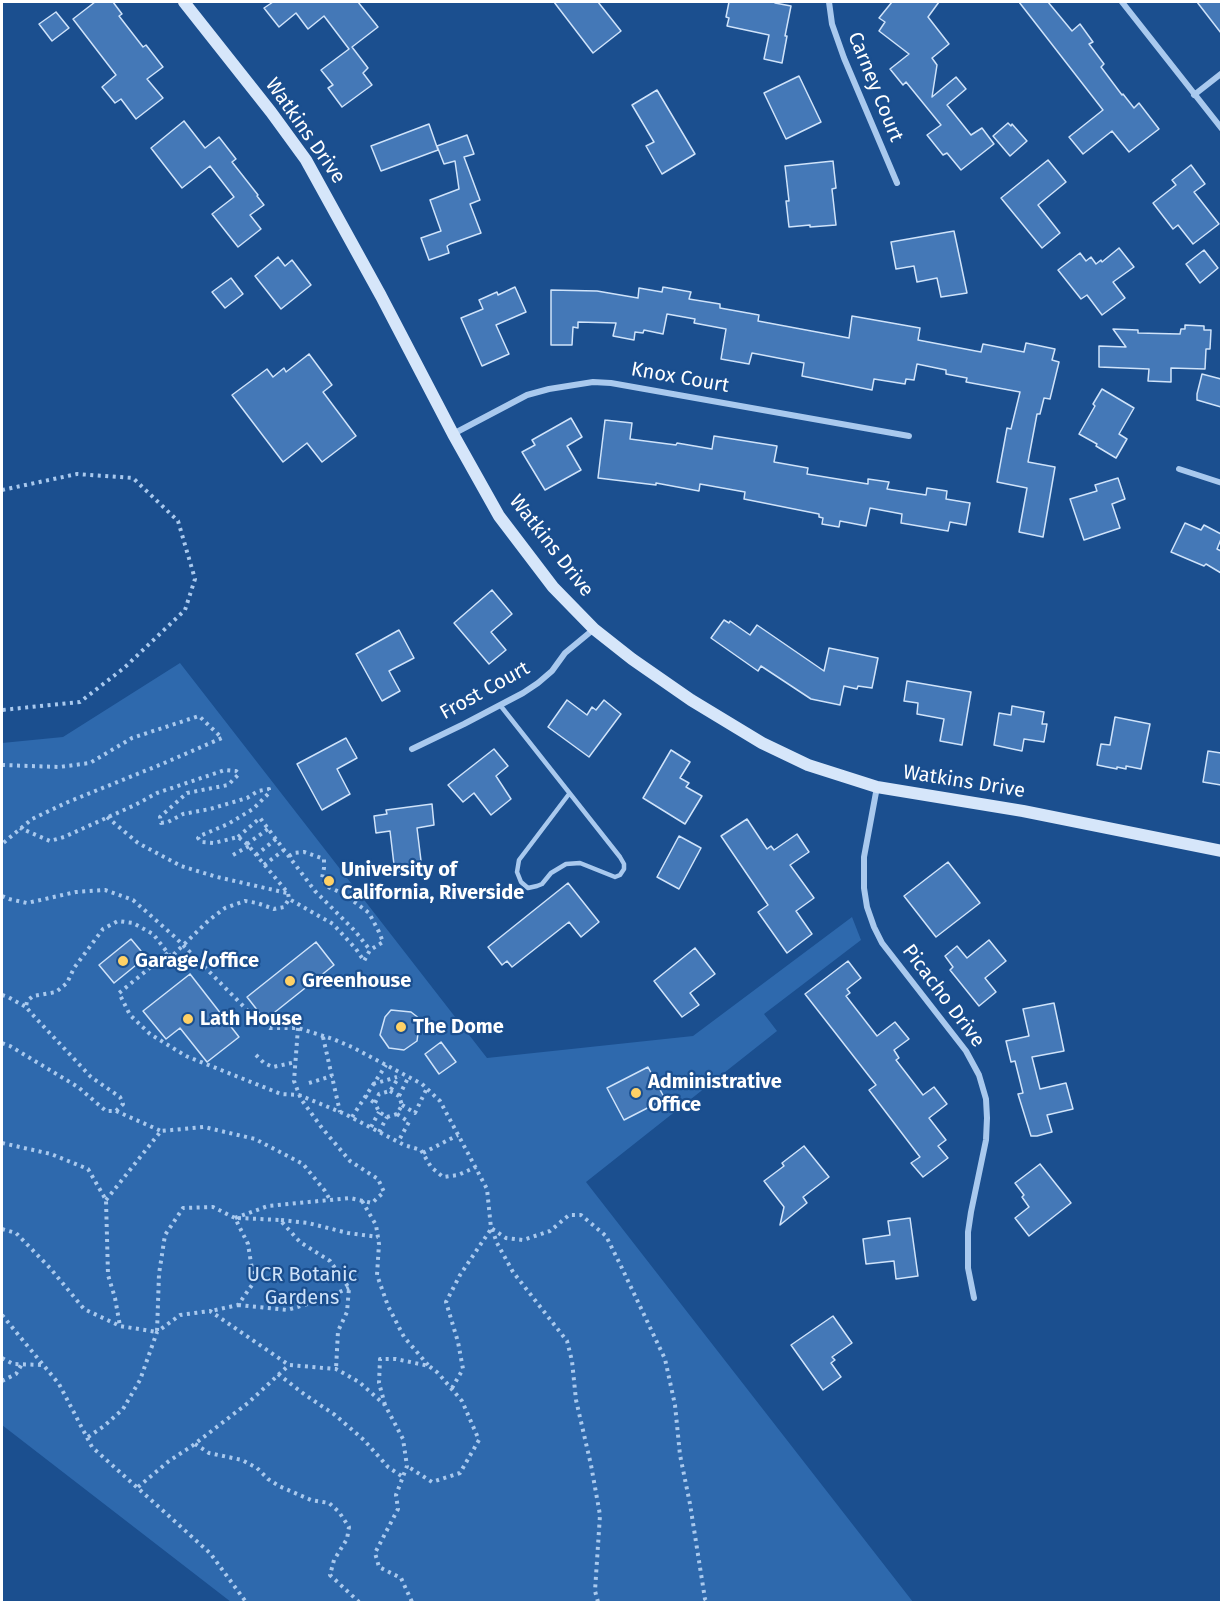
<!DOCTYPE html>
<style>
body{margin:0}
#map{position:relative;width:1223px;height:1604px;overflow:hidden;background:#1b4f8f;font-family:"Fira Sans",sans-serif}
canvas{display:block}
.frame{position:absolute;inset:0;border:3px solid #fff;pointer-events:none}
</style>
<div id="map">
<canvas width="1223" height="1604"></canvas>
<div class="frame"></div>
</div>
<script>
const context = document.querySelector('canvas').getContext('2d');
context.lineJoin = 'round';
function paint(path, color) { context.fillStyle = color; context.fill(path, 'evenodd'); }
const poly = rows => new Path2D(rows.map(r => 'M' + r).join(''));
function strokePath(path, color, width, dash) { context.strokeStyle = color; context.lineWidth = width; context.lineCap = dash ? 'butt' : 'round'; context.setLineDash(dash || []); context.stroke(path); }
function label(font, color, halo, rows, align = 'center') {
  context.font = font + ' "Fira Sans",sans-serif'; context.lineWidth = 4.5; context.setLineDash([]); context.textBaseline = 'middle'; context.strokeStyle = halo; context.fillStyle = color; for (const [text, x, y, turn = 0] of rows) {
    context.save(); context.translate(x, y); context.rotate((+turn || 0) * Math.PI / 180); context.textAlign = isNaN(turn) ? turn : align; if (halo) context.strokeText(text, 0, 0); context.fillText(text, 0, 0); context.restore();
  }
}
const green = poly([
 [180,663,487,1058,693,1036,852,917,861,940,764,1014,777,1031,586,1182,913,1602,231,1602,2,1425,2,743,63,737]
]);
const building = poly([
 [95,2,113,2,122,14,119,16,143,47,146,45,163,67,147,79,163,98,136,119,121,99,115,103,102,87,116,75,73,19,95,2],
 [273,2,358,2,378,27,352,47,368,68,363,73,372,85,342,107,328,88,333,85,321,70,349,49,324,16,308,29,296,13,279,27,264,8,273,2],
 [554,2,598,2,621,31,593,53,554,2],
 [729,2,776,2,775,3,791,6,785,36,787,36,782,63,764,59,769,35,727,26,729,18,726,17,729,2],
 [892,2,939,2,928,17,949,44,932,58,937,65,932,97,956,77,966,89,947,105,971,135,982,128,994,144,961,170,947,153,943,155,927,135,941,125,906,82,903,85,890,69,909,54,879,31,885,22,879,18,892,2],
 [1019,2,1048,2,1072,31,1080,24,1093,42,1089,44,1104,64,1101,67,1122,95,1123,94,1134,108,1139,103,1159,129,1129,152,1112,131,1083,154,1069,137,1103,110,1019,2],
 [1197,2,1221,2,1221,33,1197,2],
 [56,12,69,28,52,41,39,24,56,12],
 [799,76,821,122,786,139,764,93,799,76],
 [657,90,695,154,662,174,646,146,654,142,632,105,657,90],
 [184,121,205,148,219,137,236,159,232,162,258,195,257,196,264,205,250,215,261,229,238,247,212,214,234,197,210,166,182,188,151,148,184,121],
 [1008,123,1011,126,1012,124,1027,141,1010,156,993,136,1008,123],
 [429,124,438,150,381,171,371,146,429,124],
 [467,135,474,154,464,157,480,200,470,204,481,233,450,244,447,246,449,253,429,260,421,238,441,231,430,200,459,189,455,161,444,164,437,146,467,135],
 [1048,160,1066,182,1038,205,1060,233,1042,248,1001,198,1048,160],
 [833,161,836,188,832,189,836,225,810,227,810,225,789,227,786,201,789,201,785,166,833,161],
 [1191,165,1205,184,1194,192,1219,224,1193,244,1178,225,1173,229,1153,203,1176,185,1172,180,1191,165],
 [954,231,967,293,941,297,937,278,917,282,914,266,896,269,891,242,954,231],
 [1119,248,1134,267,1113,282,1125,298,1102,315,1087,295,1081,299,1058,270,1080,253,1086,261,1091,257,1096,264,1101,260,1102,262,1119,248],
 [1204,250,1218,268,1200,283,1186,264,1204,250],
 [278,257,285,266,292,260,311,285,281,309,255,276,278,257],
 [231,278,243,294,225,308,212,292,231,278],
 [515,287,526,312,496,325,509,354,482,366,461,318,483,309,479,300,497,292,498,295,515,287],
 [663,287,691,292,689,299,720,304,720,308,759,315,758,321,849,338,852,316,920,328,918,340,981,352,983,344,1024,352,1026,343,1055,349,1052,360,1059,362,1050,399,1044,398,1040,414,1037,414,1028,462,1055,467,1043,537,1019,532,1027,488,997,482,1007,428,1011,429,1020,392,966,382,967,378,946,374,946,370,917,364,914,380,906,379,905,384,874,379,872,390,802,376,804,363,752,353,749,364,721,359,726,329,694,323,695,319,667,314,663,334,644,330,643,333,635,332,634,340,613,336,616,323,578,322,578,328,573,327,572,345,551,345,551,290,597,291,638,298,639,288,662,292,663,287],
 [1185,325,1204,326,1204,330,1211,330,1210,349,1206,349,1205,369,1171,368,1171,382,1148,381,1149,369,1099,367,1099,346,1126,347,1113,329,1138,330,1138,333,1180,334,1181,329,1185,329,1185,325],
 [309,354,332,385,323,392,356,436,322,462,307,443,283,462,232,395,267,369,273,377,284,368,286,372,309,354],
 [1202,374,1221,379,1221,407,1197,400,1197,394,1202,374],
 [1102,389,1134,408,1119,434,1127,439,1116,458,1096,446,1097,444,1079,434,1095,406,1093,404,1102,389],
 [571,418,582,437,567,446,581,470,545,490,522,452,535,445,532,440,571,418],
 [605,420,632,423,630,439,676,445,677,443,712,449,714,436,777,446,774,462,808,468,807,474,868,484,868,479,889,482,887,489,926,495,927,488,947,491,946,499,970,503,966,525,950,522,948,531,901,523,902,514,870,508,866,526,840,521,839,527,822,524,823,518,819,517,819,514,744,499,745,492,700,484,699,491,656,483,656,485,598,478,605,420],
 [1118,478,1125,499,1112,504,1120,528,1084,540,1070,499,1097,491,1095,485,1118,478],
 [1185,523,1201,530,1204,525,1221,534,1221,539,1217,549,1221,551,1221,573,1206,564,1204,566,1171,552,1185,523],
 [492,590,512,614,491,632,506,650,489,664,454,623,492,590],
 [724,620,729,623,730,621,750,635,757,625,824,671,829,648,878,658,872,688,858,686,857,689,844,686,840,705,811,699,761,666,758,671,711,638,724,620],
 [399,630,414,658,389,671,400,691,382,701,356,654,399,630],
 [907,681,971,692,962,745,940,741,944,719,917,714,918,703,904,701,907,681],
 [567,700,587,715,592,707,596,710,604,700,621,714,589,757,548,727,567,700],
 [1012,706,1044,712,1042,724,1047,724,1044,742,1024,739,1022,751,994,745,999,713,1011,715,1012,706],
 [1115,717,1150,724,1141,769,1126,766,1126,769,1117,767,1117,769,1097,765,1101,744,1110,745,1115,717],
 [346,738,357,758,337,769,350,794,322,810,297,764,346,738],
 [494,749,508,766,496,776,511,799,491,815,474,793,463,802,448,785,494,749],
 [671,750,690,762,680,778,689,783,686,787,702,796,685,824,643,798,671,750],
 [1208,751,1221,753,1221,785,1203,782,1208,751],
 [432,804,434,825,417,828,422,869,395,873,390,831,376,833,374,816,387,814,386,810,432,804],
 [747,819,767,849,771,846,774,850,797,834,809,852,790,865,814,898,796,911,812,934,787,953,758,912,768,905,721,836,747,819],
 [679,836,701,848,679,889,657,877,679,836],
 [948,862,980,903,936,937,904,896,948,862],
 [568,883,599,922,581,937,569,922,512,967,507,961,502,965,488,947,568,883],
 [131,939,146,957,114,983,99,965,131,939],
 [989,940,1006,961,985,978,996,992,979,1006,950,970,953,967,945,956,957,946,967,958,989,940],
 [316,942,334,965,265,1020,247,997,316,942],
 [695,948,715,974,690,993,699,1005,682,1017,654,981,695,948],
 [848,961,861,978,847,989,850,993,846,996,877,1036,895,1022,909,1039,894,1050,899,1058,896,1060,923,1095,934,1087,947,1104,929,1118,946,1140,938,1146,948,1158,923,1177,911,1163,920,1157,869,1090,876,1085,805,994,848,961],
 [190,974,239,1037,207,1062,180,1028,166,1039,143,1011,190,974],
 [1054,1003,1064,1051,1032,1057,1040,1089,1066,1083,1073,1109,1047,1115,1052,1132,1037,1136,1031,1136,1018,1094,1023,1093,1015,1061,1011,1062,1006,1041,1029,1036,1023,1009,1054,1003],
 [391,1010,411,1012,420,1019,417,1041,404,1050,389,1048,380,1035,385,1017,391,1010],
 [441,1042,456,1062,439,1074,425,1054,441,1042],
 [648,1067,665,1099,624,1120,607,1088,648,1067],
 [804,1146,829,1177,803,1197,807,1203,780,1225,784,1207,764,1181,784,1166,782,1163,804,1146],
 [1040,1164,1071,1203,1029,1236,1015,1218,1029,1207,1022,1197,1024,1195,1015,1183,1040,1164],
 [910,1218,918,1276,896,1279,894,1261,866,1264,863,1239,890,1235,888,1221,910,1218],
 [833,1316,852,1343,832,1357,835,1360,831,1363,841,1377,823,1390,791,1345,833,1316]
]);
const path = poly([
 [2,490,77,474,133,478,178,521,195,579,185,610,124,668,80,702,2,710],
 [2,765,59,767,90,763,132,738,199,716,222,738,162,764,68,802,32,819,2,844],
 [107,817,138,843,181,866,217,877,287,893],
 [238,837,260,818,315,891,355,931,370,950,364,961,356,949,333,924,289,899],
 [247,844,268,829],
 [233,855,249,846],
 [256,855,276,839],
 [289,856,294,853,304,852,324,859,324,868,322,878,326,886,344,894,369,913,379,932,383,942,370,950],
 [264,865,284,850],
 [2,896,9,899,27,903,76,892,105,890,133,900,175,937,255,1018,270,1028,298,1028,333,1039,352,1047,422,1084,440,1101,487,1189,491,1228,506,1238,523,1240,550,1231,569,1215,581,1215,606,1236,620,1264,665,1359,675,1405,680,1455,690,1504,705,1599,707,1602],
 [168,953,119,993,130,1015,150,1034,186,1056,281,1094,299,1095,345,1114,404,1145,421,1150,431,1167,443,1177,458,1175,476,1167],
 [2,995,8,997,26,1007],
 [323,1037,340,1112],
 [2,1043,10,1046,78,1087,106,1111,116,1111,123,1104,120,1097,91,1077,31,1013,26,1007,27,1001,33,996,56,992,67,983,74,968,103,929,118,921,133,923,153,934,171,957,208,921,225,908,245,901,257,903,274,909,284,907,289,899,288,893,247,844,238,837,214,843,201,842,198,838,202,835,228,824,253,809,269,793,269,789,258,791,247,798,210,809,183,814,168,822,161,823,160,817,187,793,228,785,239,774,236,771,225,770,157,793,135,805,64,837,50,841,20,828],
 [256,1055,264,1063,273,1067,296,1062],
 [309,1083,332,1076],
 [373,1084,397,1077],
 [390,1091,399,1096,402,1105,397,1114,387,1117,379,1112,375,1103,379,1094,390,1091,399,1077],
 [365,1096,375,1103],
 [399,1096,408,1078],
 [402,1105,415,1113,427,1088],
 [116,1111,161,1131],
 [397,1114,409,1122,398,1142],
 [352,1117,386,1065],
 [371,1127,379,1112],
 [379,1132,387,1117],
 [2,1143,51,1154,88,1169,106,1200,108,1275,115,1298,120,1326],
 [423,1153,458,1135],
 [106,1200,161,1131,204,1127,255,1139,303,1164,325,1191,330,1200],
 [362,1201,376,1225,379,1244,377,1275,388,1306,404,1337,428,1365],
 [235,1218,268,1206,350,1198,372,1203,384,1192,378,1179,350,1161,322,1128,301,1099,294,1081,298,1028],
 [238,1218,280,1220,300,1242,330,1261,349,1288,347,1312,338,1331,336,1369],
 [281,1220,308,1223,348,1233,378,1237],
 [2,1229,16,1233,50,1268,84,1309,120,1326,157,1332,159,1274,165,1235,183,1208,213,1207,235,1218,248,1244,254,1282,238,1305,211,1311],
 [492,1229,497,1243,513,1272,567,1341,572,1361,576,1400,591,1465,600,1515,595,1591,598,1602],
 [238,1305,287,1310,318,1301,349,1288],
 [2,1315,59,1384,92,1447,210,1553,246,1602],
 [2,1358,13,1364,42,1365],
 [278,1374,304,1394,335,1415,364,1440,388,1467,403,1477],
 [2,1381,16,1374,22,1364],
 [452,1388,463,1369,458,1342,446,1302,460,1275,491,1229],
 [385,1405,379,1383,380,1359,396,1359,429,1366,438,1373,462,1401,479,1440,460,1473,432,1482,407,1466],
 [88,1437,104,1426,123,1409,140,1380,157,1332,180,1315,210,1311,289,1365,336,1369,359,1382,385,1405,403,1439,407,1466,396,1495,398,1509,375,1553,379,1567,401,1578,412,1602],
 [195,1444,209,1453,242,1460,257,1468,268,1479,279,1486,311,1500,329,1503,339,1512,349,1527,347,1539,334,1560,330,1575,359,1602],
 [138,1487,169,1461,192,1446,248,1403,289,1365]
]);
const lane = poly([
 [500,705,620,857,624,864,624,869,620,875,615,877,580,863,566,864,551,873,542,884,537,886,528,888,521,882,517,872,519,860,569,794]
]);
const street = poly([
 [829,2,832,24,844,58,897,183],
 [1122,2,1222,129],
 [1194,95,1222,73],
 [453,434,527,395,549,389,593,382,611,383,909,436],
 [1179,469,1222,483],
 [412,749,464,724,523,693,538,683,552,671,565,653,594,629],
 [877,787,864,857,864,888,867,907,874,927,882,943,966,1051,979,1075,986,1099,987,1118,986,1140,971,1212,968,1232,968,1268,974,1298]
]);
const secondary = poly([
 [184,2,271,112,306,160,381,296,453,434,499,516,553,587,594,629,632,659,691,700,762,743,808,765,877,787,1023,811,1222,851]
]);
const markers = [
 [329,881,6,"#ffd166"],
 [123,961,6,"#ffd166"],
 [290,981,6,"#ffd166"],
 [188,1019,6,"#ffd166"],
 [401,1027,6,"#ffd166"],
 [636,1093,6,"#ffd166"]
];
const streetNames = [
 ["Carney Court",875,87,68],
 ["Watkins Drive",305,131,55],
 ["Knox Court",680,378,10],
 ["Watkins Drive",551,546,52],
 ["Frost Court",485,691,-29],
 ["Watkins Drive",964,782,9],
 ["Picacho Drive",943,996,53]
];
const poiNames = [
 ["University of",341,870],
 ["California, Riverside",341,893],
 ["Garage/office",135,961],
 ["Greenhouse",302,981],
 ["Lath House",200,1019],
 ["The Dome",413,1027],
 ["Administrative",648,1082],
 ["Office",648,1105]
];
const parkNames = [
 ["UCR Botanic",302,1275],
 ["Gardens",302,1298]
];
paint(green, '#2e69ad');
paint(building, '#4478b7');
strokePath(building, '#cfe3fa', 1.5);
strokePath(path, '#a9c9ee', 4, [3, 4.5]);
strokePath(lane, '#a9c9ee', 4.5);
strokePath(street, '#a9c9ee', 6);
strokePath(secondary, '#d6e6fa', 12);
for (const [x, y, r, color] of markers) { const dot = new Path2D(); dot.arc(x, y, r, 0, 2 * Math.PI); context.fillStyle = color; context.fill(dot); strokePath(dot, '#1b4f8f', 2); }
label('20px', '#fff', '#1b4f8f', streetNames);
label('bold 20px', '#fff', '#1b4f8f', poiNames, 'left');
label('20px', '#cfe3fa', '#1b4f8f', parkNames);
</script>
